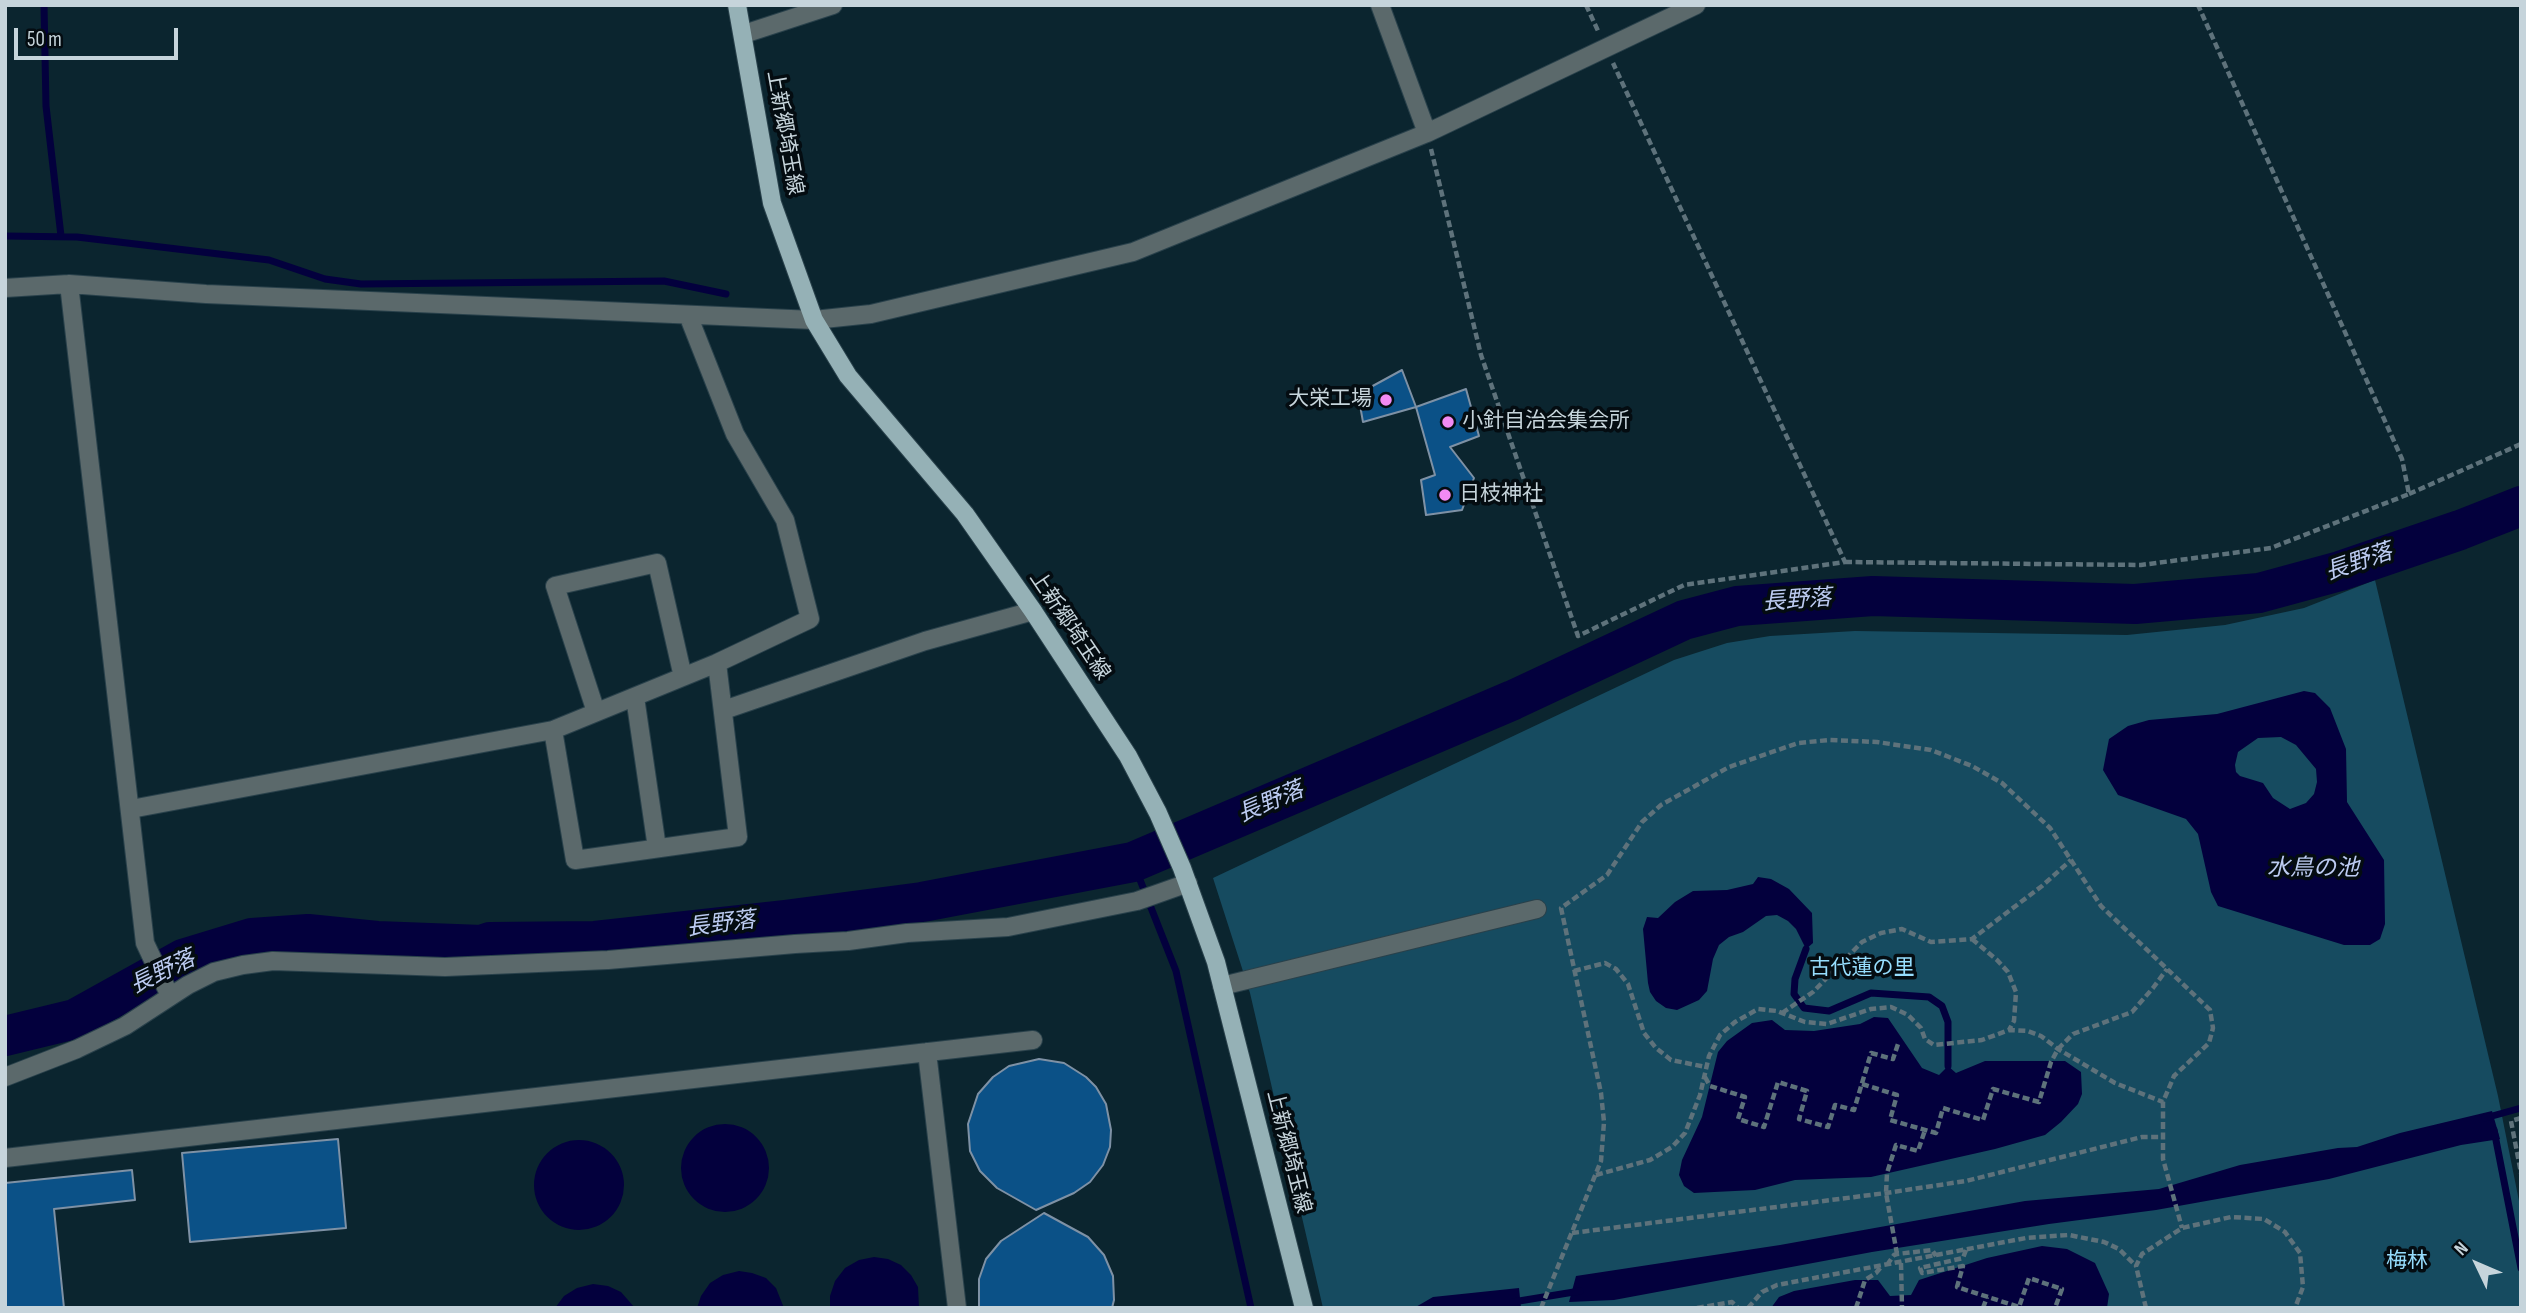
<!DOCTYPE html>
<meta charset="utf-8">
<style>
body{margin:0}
#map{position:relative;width:2526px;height:1313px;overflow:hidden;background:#0b252f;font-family:"Sofia Sans Condensed",sans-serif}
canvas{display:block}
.frame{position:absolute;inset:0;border:7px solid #c6d4db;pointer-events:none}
.north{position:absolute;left:2442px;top:1229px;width:70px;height:70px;-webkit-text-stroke:5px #040c11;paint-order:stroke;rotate:314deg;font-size:19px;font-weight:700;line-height:28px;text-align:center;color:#c6d4db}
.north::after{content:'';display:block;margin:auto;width:24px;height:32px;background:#c6d4db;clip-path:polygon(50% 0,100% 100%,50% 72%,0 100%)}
.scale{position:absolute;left:14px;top:28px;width:164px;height:32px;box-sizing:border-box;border:4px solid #c6d4db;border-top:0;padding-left:9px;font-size:21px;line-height:24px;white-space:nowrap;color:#c6d4db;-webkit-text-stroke:5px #040c11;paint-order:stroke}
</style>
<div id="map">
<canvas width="2526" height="1313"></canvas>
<div class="frame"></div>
<div class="north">N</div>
<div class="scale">50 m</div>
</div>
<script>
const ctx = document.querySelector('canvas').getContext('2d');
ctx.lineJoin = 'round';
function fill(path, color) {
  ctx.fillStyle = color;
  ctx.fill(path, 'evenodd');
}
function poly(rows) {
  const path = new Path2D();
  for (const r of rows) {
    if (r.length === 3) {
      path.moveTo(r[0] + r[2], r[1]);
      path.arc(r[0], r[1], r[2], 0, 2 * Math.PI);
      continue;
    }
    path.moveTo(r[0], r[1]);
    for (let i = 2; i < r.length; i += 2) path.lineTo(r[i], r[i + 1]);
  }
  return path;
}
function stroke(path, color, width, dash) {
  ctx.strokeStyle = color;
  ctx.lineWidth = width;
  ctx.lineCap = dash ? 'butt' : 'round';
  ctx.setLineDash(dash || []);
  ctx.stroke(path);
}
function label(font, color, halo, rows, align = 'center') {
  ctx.font = font + ' "Sofia Sans Condensed","Noto Sans JP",sans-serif';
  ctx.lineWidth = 7;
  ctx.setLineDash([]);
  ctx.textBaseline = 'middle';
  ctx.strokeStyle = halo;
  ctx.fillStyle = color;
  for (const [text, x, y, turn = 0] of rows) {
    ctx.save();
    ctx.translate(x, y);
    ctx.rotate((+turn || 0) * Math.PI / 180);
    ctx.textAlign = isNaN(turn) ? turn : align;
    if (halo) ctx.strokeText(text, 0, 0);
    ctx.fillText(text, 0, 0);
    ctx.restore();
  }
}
const green = poly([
 [2375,580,2498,1096,2521,1211,2521,1308,1323,1308,1250,993,1213,878,1674,660,1727,643,1770,636,1855,631,2127,635,2225,625,2304,608]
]);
const water = poly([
 [2304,691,2315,693,2330,708,2346,749,2347,802,2384,860,2385,924,2380,939,2370,945,2344,945,2218,906,2211,892,2198,834,2186,819,2118,795,2103,770,2109,739,2128,726,2149,720,2217,714],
 [2281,737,2296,745,2316,769,2317,782,2314,794,2306,803,2290,809,2273,798,2263,783,2240,776,2236,772,2235,765,2238,752,2258,738],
 [1758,877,1771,879,1789,889,1812,913,1813,943,1806,949,1796,929,1788,921,1777,915,1766,916,1743,932,1729,937,1719,945,1713,959,1707,991,1699,1000,1677,1010,1666,1008,1656,1001,1650,992,1648,983,1643,929,1647,917,1658,918,1675,902,1693,891,1727,890,1753,884],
 [1874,1017,1888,1018,1922,1068,1939,1075,1948,1066,1956,1073,1985,1061,2065,1061,2081,1072,2082,1094,2078,1104,2061,1122,2045,1135,1995,1149,1871,1177,1795,1180,1755,1190,1694,1193,1684,1186,1679,1175,1682,1160,1702,1117,1718,1052,1727,1041,1752,1023,1772,1020,1785,1030,1814,1031,1860,1024],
 [2492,1111,2500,1139,2461,1145,2329,1179,2156,1210,2049,1224,1872,1252,1614,1300,1569,1302,1576,1276,1780,1245,2025,1201,2159,1189,2240,1165,2338,1148,2357,1147,2400,1133],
 [725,1168,44],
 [579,1185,45],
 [2042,1246,2067,1249,2095,1263,2109,1294,2107,1308,1771,1308,1779,1297,1794,1291,1855,1280,1878,1280,1890,1296,1911,1295,1919,1280,1987,1258],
 [874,1257,888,1259,901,1265,911,1275,918,1287,919,1308,830,1308,830,1296,835,1281,845,1268,859,1260],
 [739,1271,752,1273,766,1278,776,1288,784,1308,697,1308,701,1296,710,1283,723,1275],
 [593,1284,608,1286,621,1292,635,1308,555,1308,564,1296,577,1288],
 [1519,1288,1521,1308,1414,1308,1433,1297]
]);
const stream = poly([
 [44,5,46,106,61,236],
 [5,236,77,237,269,260,325,279,361,284,664,281,726,294],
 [1133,862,1176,971,1251,1308],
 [1806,949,1795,979,1794,994,1804,1008,1829,1011,1871,993,1929,997,1942,1006,1948,1022,1948,1066],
 [2485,1118,2521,1108],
 [2494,1130,2521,1268],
 [1513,1302,1580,1291]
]);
const river = poly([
 [5,1036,75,1019,183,959,252,938,308,934,377,941,482,945,490,942,595,941,786,920,922,902,1133,862,1513,700,1684,620,1737,606,1873,596,2135,604,2259,593,2340,571,2460,530,2521,506]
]);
const building = poly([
 [1402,370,1416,407,1363,422,1358,394,1402,370],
 [1466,389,1479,436,1450,447,1474,478,1462,510,1426,515,1421,480,1435,475,1416,407,1466,389],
 [1039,1059,1064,1063,1086,1077,1096,1087,1106,1104,1111,1130,1110,1147,1103,1165,1090,1182,1074,1193,1036,1210,997,1188,980,1171,970,1151,968,1124,978,1094,993,1077,1009,1066,1039,1059],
 [338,1139,346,1228,190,1242,182,1153,338,1139],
 [132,1170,135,1200,54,1209,64,1308,5,1308,5,1183,132,1170],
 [1044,1213,1088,1237,1104,1255,1113,1276,1114,1300,1112,1308,979,1308,979,1279,986,1259,1001,1241,1044,1213]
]);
const path = poly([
 [1586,5,1599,33],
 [1431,149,1481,355,1578,636,1684,585,1845,562,1613,63],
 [2409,494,2521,444],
 [1845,562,2141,565,2271,548,2409,494,2402,459,2198,5],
 [1972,939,1997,960,2008,972,2016,992,2014,1021,2009,1030],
 [1574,971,1605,963,1616,969,1628,984,1644,1033,1656,1048,1671,1060,1706,1067],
 [1782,1013,1813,992,1862,942,1881,933,1902,929,1931,942,1972,939,2042,886,2071,860],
 [1705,1077,1710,1086,1745,1097,1738,1119,1764,1127,1778,1082,1807,1091,1799,1119,1828,1127,1835,1105,1854,1110,1871,1053,1893,1059,1899,1041],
 [1862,1084,1897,1095,1890,1120,1936,1133,1943,1108,1983,1120,1993,1089,2039,1102,2051,1062,2058,1049,2073,1034,2132,1012,2153,988,2167,969],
 [2521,1118,2511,1121,2521,1173],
 [1596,1175,1650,1160,1672,1147,1685,1133,1700,1095,1709,1056,1720,1035,1735,1022,1758,1009,1777,1011,1805,1022,1827,1024,1871,1009,1891,1007,1908,1015,1921,1028,1925,1039,1934,1045,1982,1040,2009,1030,2028,1031,2041,1036,2058,1049,2115,1083,2163,1102],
 [1572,1233,1886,1193,1966,1181,2142,1137,2163,1137],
 [1966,1250,1963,1258,1920,1268,1922,1273,1963,1266,1957,1287,2019,1307,2029,1278,2062,1289,2055,1308],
 [1897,1254,1886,1193,1887,1173,1896,1145,1918,1151,1925,1130],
 [1901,1263,1902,1308],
 [1887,1265,1894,1255,1897,1254,1932,1250,1936,1256],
 [1541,1308,1601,1161,1604,1122,1601,1093,1561,908,1607,875,1642,822,1661,805,1729,767,1798,743,1829,740,1877,742,1931,750,1972,766,2002,783,2050,828,2101,906,2210,1010,2213,1028,2209,1043,2174,1076,2163,1102,2163,1159,2182,1228],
 [1697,1308,1732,1302,1738,1308],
 [1748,1308,1762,1292,1777,1285,2026,1238,2069,1235,2104,1242,2119,1249,2136,1266],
 [1856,1308,1865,1280,1876,1273,1881,1267],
 [1983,1308,1987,1297],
 [2146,1308,2136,1266,2142,1254,2182,1228,2231,1217,2264,1219,2285,1232,2300,1253,2303,1287,2295,1308]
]);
const minor = poly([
 [1380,5,1427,133],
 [744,34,833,5],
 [69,284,145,943,170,996],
 [5,288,69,284,206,294,814,320,871,314,1133,252,1427,133,1696,5],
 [635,697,657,848],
 [724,710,925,641,1033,611],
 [596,712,555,586,657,563,683,677],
 [553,730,575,860,738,837,717,663,810,619,785,520,735,434,688,315],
 [131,809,553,730,717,663],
 [1222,986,1537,909],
 [927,1052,957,1308],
 [5,1077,77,1049,125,1026,188,985,214,972,243,965,273,961,445,967,608,960,795,944,848,941,907,933,1008,927,1137,901,1188,883],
 [5,1158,1033,1040]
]);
const major = poly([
 [737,5,772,203,814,320,848,376,965,514,1033,611,1128,756,1158,813,1182,868,1216,962,1304,1308]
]);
const markers = [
 [1386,400,7,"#f28af3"],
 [1448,422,7,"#f28af3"],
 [1445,495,7,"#f28af3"]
];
const streetNames = [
 ["上新郷埼玉線",784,133,80],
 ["上新郷埼玉線",1069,626,56],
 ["上新郷埼玉線",1288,1152,76]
];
const poiNames = [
 ["大栄工場",1372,400,"right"],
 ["小針自治会集会所",1462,422],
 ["日枝神社",1459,495]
];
const parkNames = [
 ["古代蓮の里",1862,969],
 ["梅林",2407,1262]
];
const waterNames = [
 ["長野落",2359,563,-19],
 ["長野落",1797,601,-4],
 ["長野落",1271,803,-23],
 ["水鳥の池",2313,869],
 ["長野落",721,925,-7],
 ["長野落",163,973,-26]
];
fill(green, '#164b60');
fill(water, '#03003d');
stroke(stream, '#03003d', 7);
stroke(river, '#03003d', 40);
fill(building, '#0b5187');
stroke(building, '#7e91a5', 2);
stroke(minor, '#29414b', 20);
stroke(major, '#29414b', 20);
stroke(path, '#5e727b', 4.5, [7, 3.5]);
stroke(minor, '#5b696b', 18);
stroke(major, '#95b1b6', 18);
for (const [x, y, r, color] of markers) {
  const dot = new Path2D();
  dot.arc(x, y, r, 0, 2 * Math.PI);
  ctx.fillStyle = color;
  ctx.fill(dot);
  stroke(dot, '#040c11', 2.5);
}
label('21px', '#c6d4db', '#040c11', streetNames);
label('21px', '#c6d4db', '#040c11', poiNames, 'left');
label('21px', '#96ddfd', '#040c11', parkNames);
label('italic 23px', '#bccbf1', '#040c11', waterNames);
</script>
